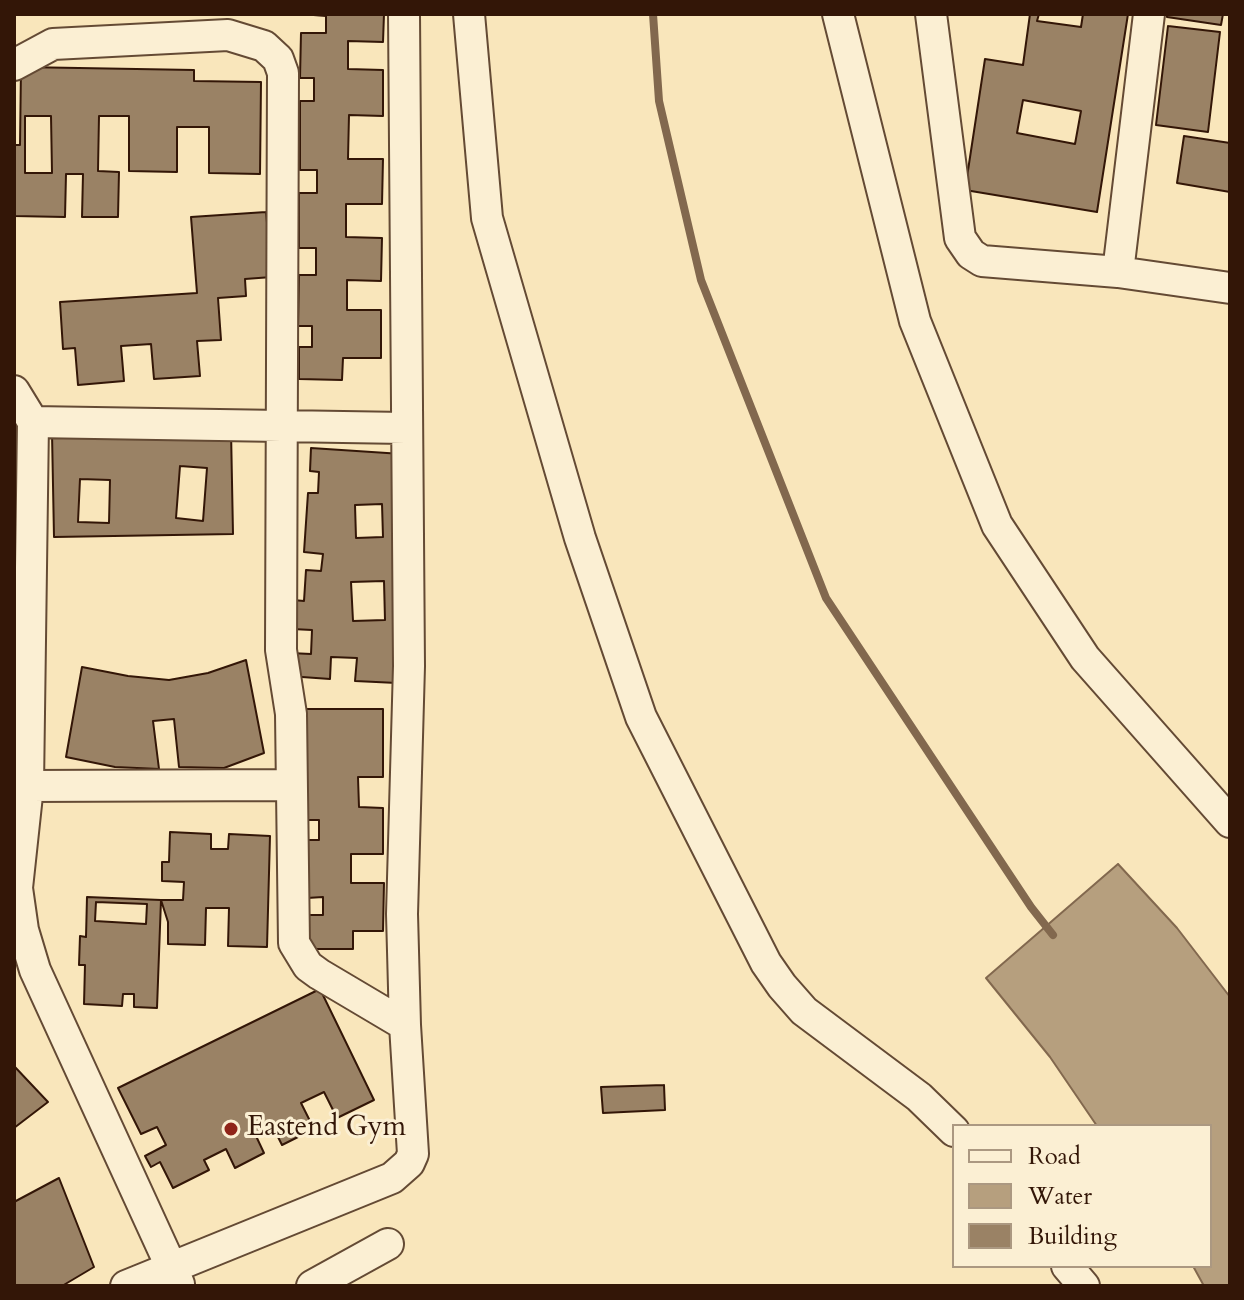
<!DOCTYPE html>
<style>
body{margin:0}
#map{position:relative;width:1244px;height:1300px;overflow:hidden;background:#f9e6bb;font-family:Cardo,serif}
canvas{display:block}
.frame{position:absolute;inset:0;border:16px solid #331607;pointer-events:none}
.legend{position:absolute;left:952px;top:1124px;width:260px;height:144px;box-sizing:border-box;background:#fbefd3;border:2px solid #ab9881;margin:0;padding:10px 14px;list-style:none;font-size:24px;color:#331607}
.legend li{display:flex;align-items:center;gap:16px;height:40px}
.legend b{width:40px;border:2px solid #ab9881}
</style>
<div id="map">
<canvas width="1244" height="1300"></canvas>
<div class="frame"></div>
<ul class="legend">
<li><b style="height:10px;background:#fbefd3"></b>Road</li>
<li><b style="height:22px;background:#b69f7e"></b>Water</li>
<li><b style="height:22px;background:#9a8265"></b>Building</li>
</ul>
</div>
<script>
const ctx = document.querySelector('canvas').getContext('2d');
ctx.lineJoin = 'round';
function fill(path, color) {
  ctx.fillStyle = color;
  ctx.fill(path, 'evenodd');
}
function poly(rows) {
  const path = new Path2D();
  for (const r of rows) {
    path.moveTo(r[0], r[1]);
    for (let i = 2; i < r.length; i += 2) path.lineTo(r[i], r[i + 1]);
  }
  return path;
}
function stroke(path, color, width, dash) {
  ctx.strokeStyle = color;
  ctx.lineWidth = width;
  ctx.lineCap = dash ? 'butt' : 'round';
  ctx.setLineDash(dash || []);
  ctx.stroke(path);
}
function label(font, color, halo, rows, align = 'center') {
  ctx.font = font + ' Cardo,serif';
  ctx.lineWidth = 6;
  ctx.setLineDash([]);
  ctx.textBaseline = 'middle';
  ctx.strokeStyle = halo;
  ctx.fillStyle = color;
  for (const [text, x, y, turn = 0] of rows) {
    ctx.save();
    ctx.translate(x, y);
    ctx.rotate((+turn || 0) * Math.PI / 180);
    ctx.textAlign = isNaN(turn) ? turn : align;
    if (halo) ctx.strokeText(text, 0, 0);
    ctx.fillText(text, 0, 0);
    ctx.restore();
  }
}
const water = poly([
 [1118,864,1177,928,1230,997,1230,1286,1204,1286,1193,1266,1210,1266,1210,1126,1097,1126,1050,1057,986,978,1118,864]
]);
const stream = poly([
 [653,14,659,101,701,280,826,598,1031,907,1053,935]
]);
const building = poly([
 [301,14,384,14,383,42,348,41,348,69,383,70,383,116,349,115,348,159,383,159,382,204,346,204,346,237,382,238,381,281,347,280,347,310,381,310,381,358,343,358,342,380,299,379,299,347,312,347,312,326,298,326,299,275,316,275,316,248,299,248,299,193,317,193,317,170,300,170,300,101,314,101,314,78,300,78,301,33,326,33,326,16,301,14],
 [1030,14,1039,14,1037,21,1081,27,1083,14,1128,14,1097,212,965,190,985,59,1023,65,1030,14],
 [1023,100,1081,111,1075,144,1017,133,1023,100],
 [1167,14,1223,14,1221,25,1167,17,1167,14],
 [1168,26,1220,32,1208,132,1156,125,1168,26],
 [21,67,194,70,194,81,261,82,260,174,209,173,209,127,177,127,177,172,129,171,129,116,99,116,98,171,119,172,118,217,82,217,83,174,66,174,65,217,14,216,14,145,20,145,21,67],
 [25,116,51,116,52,173,25,173,25,116],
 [1184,136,1230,143,1230,192,1177,183,1184,136],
 [266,212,272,277,245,279,246,296,218,298,221,340,197,341,200,376,154,379,151,344,121,346,124,381,78,385,75,348,63,349,60,302,197,293,191,217,266,212],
 [231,430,233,534,54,537,52,433,231,430],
 [180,466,207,468,203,521,176,518,180,466],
 [80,479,110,480,109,523,78,522,80,479],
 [311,448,402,454,397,683,355,681,357,658,331,657,330,679,288,676,290,653,311,654,312,630,292,629,293,600,304,601,306,570,321,571,323,554,304,552,308,493,318,493,319,472,310,471,311,448],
 [382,504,383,537,356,538,355,505,382,504],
 [384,581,385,620,353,621,351,582,384,581],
 [246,660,264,753,224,768,179,767,174,719,153,721,159,769,115,767,66,757,82,667,128,676,169,680,208,673,246,660],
 [306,709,383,709,383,777,358,777,359,807,383,808,383,854,351,854,351,883,384,883,383,931,353,931,353,949,307,949,307,915,323,915,323,897,307,898,307,840,319,840,319,820,307,820,306,709],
 [170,832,211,834,211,849,228,849,229,834,270,836,267,947,228,946,229,908,206,908,205,945,168,944,168,922,161,900,183,900,184,882,162,881,162,862,169,862,170,832],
 [87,897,161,900,157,1008,134,1007,134,994,123,994,122,1006,84,1004,85,965,79,965,80,936,86,937,87,897],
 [96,902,147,904,146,924,95,921,96,902],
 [320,989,374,1100,337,1118,324,1092,301,1103,314,1129,282,1145,273,1127,256,1136,264,1153,235,1168,226,1149,204,1160,209,1170,173,1188,160,1162,151,1167,145,1156,166,1145,157,1127,141,1134,118,1088,320,989],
 [14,1066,48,1102,14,1128,14,1066],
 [664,1085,665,1110,603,1113,601,1087,664,1085],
 [59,1178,94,1267,62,1286,14,1286,14,1202,59,1178]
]);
const minor = poly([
 [469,14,487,218,580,538,641,717,766,963,782,986,804,1011,919,1097,954,1131],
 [838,14,915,321,997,525,1085,658,1230,822],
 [931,14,960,238,971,254,982,261,1118,272,1230,288],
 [14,65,53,44,228,35,264,46,278,59,283,73,281,650,291,714,294,943,308,966,319,974,405,1025],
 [1118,272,1149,14],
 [14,391,33,422,28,786,17,888,23,930,35,970,179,1284],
 [33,422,405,428],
 [28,786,291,785],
 [1067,1266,1084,1286],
 [126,1286,392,1178,409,1163,413,1154,405,1025,402,914,409,666,404,14],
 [312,1286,388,1244]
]);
const markers = [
 [231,1129,8,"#8f2418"]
];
const poiNames = [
 ["Eastend Gym",247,1129]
];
fill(water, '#b69f7e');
stroke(water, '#82684e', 2);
stroke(stream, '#82684e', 8);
fill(building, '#9a8265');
stroke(building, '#331607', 2);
stroke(minor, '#644a34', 34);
stroke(minor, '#fbefd3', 30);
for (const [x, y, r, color] of markers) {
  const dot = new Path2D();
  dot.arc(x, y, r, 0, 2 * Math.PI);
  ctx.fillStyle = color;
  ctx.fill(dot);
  stroke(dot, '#fbefd3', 3);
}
label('28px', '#331607', '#fbefd3', poiNames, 'left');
</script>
